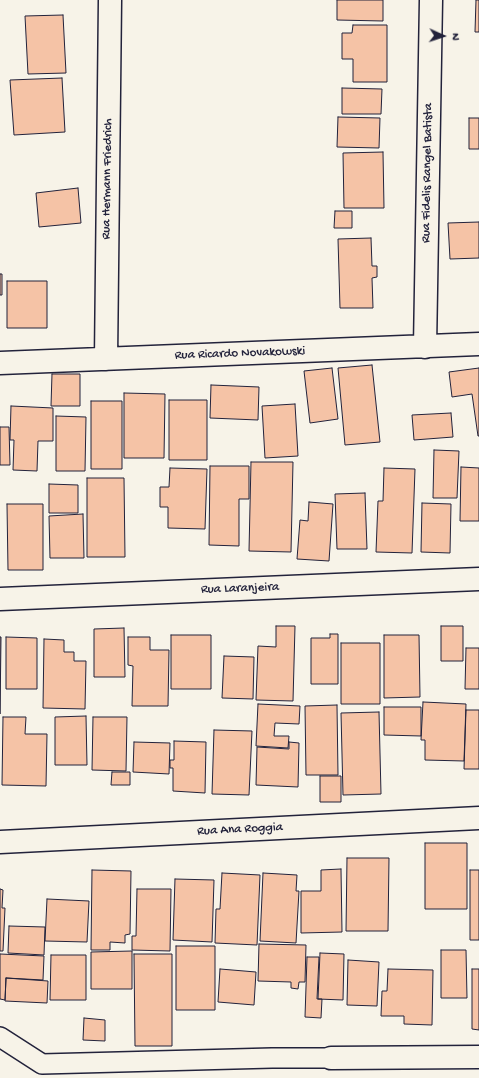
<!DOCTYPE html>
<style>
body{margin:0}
#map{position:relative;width:479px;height:1078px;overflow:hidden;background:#f7f3e8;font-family:"Gochi Hand",sans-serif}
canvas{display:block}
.north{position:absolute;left:423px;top:16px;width:40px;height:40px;-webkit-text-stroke:3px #f7f3e8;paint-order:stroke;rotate:93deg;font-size:11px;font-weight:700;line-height:16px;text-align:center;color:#22223b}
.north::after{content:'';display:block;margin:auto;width:14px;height:18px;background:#22223b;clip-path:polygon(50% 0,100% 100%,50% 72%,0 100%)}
</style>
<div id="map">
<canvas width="479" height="1078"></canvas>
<div class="north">N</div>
</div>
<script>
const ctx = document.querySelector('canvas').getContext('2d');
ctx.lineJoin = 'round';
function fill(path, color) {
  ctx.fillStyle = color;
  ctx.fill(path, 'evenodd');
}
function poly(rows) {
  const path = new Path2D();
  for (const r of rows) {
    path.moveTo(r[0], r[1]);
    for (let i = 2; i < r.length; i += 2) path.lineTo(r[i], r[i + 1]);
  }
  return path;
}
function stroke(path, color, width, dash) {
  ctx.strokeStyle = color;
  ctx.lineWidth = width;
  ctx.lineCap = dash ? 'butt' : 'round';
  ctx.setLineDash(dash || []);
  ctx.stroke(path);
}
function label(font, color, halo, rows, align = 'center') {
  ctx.font = font + ' "Gochi Hand",sans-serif';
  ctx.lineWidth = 3;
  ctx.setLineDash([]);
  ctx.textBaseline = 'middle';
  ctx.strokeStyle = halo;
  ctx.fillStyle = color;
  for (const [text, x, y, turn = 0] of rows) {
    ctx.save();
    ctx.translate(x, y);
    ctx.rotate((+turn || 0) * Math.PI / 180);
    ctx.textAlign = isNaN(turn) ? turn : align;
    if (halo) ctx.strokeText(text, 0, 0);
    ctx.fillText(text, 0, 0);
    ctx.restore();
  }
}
const building = poly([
 [337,0,383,0,383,21,337,20,337,0],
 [476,0,479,0,479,32,475,32,476,0],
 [63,15,66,73,28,74,25,16,63,15],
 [353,25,387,25,387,82,353,82,353,59,342,59,342,33,352,33,353,25],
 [62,78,65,132,14,135,10,80,62,78],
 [342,88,382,89,381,114,342,114,342,88],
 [338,117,380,118,379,148,337,147,338,117],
 [469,118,479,118,479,149,469,149,469,118],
 [383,152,384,208,344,208,343,153,383,152],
 [78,188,81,223,39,227,36,193,78,188],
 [335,211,352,211,352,228,334,228,335,211],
 [479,222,479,258,450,259,448,223,479,222],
 [371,238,372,266,377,266,377,277,372,278,373,308,340,308,338,239,371,238],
 [0,274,2,274,2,295,0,295,0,274],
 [7,281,47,281,47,328,7,328,7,281],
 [372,365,380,442,345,445,338,368,372,365],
 [332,368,338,419,310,423,304,371,332,368],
 [479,368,479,436,478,436,472,394,452,397,449,372,479,368],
 [52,374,80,374,80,406,51,406,52,374],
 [211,385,259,387,258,420,210,418,211,385],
 [124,393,165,394,164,458,124,458,124,393],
 [169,400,207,400,207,460,169,460,169,400],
 [91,401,122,401,122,469,91,469,91,401],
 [295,404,298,456,265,458,262,406,295,404],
 [11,406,53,408,53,441,38,441,37,471,13,470,14,440,10,440,11,406],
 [451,413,453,437,414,440,412,415,451,413],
 [56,416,86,417,85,471,56,471,56,416],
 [0,427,9,427,10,465,0,465,0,427],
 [434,450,459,451,457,498,433,498,434,450],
 [251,462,293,462,291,552,249,551,251,462],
 [210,466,249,466,249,499,239,499,239,546,209,545,210,466],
 [461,467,479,468,479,521,460,521,461,467],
 [170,468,207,469,205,529,168,528,168,507,160,507,160,487,169,487,170,468],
 [384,468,415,469,412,553,376,552,378,501,383,501,384,468],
 [87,478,124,478,125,557,87,557,87,478],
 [49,484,78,485,78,513,49,513,49,484],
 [365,493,367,549,337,549,335,494,365,493],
 [309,502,333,504,329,561,297,559,300,520,308,521,309,502],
 [422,503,451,504,450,553,421,552,422,503],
 [7,504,43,504,43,570,8,570,7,504],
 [83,514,84,558,50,558,49,516,83,514],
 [276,626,295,626,293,701,256,700,258,646,276,647,276,626],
 [441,626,463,626,463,661,441,661,441,626],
 [124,628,125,677,94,677,94,629,124,628],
 [330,634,338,634,338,684,311,684,311,638,330,638,330,634],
 [171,635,211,635,211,689,171,689,171,635],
 [384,635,419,635,420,697,384,698,384,635],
 [0,637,1,637,0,714,0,637],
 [6,637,37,638,37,689,6,689,6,637],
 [128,637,150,637,150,650,169,650,168,706,132,706,133,666,128,665,128,637],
 [44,639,64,640,64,652,74,652,74,661,86,661,85,709,43,708,44,639],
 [341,643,380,643,380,704,341,704,341,643],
 [466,648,479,648,479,689,465,689,466,648],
 [224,656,254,657,253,699,222,698,224,656],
 [423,702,466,704,464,761,425,760,425,740,421,740,423,702],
 [258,704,300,706,299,724,275,723,274,736,289,736,288,748,256,746,258,704],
 [337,705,338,775,306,775,305,706,337,705],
 [384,707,421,707,421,736,384,735,384,707],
 [466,710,479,710,479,769,464,769,466,710],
 [379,712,381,794,343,795,341,713,379,712],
 [86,716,87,765,55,765,55,717,86,716],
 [3,717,26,717,25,734,47,734,46,786,2,785,3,717],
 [93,717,127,717,126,771,92,770,93,717],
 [214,730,252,731,249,795,212,794,214,730],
 [174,741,206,742,205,793,173,791,173,768,170,768,170,760,174,760,174,741],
 [134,742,170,743,169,774,133,772,134,742],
 [289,742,299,743,298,787,256,785,257,747,289,749,289,742],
 [112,772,130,772,130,785,111,785,112,772],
 [320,776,341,776,341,802,320,802,320,776],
 [425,843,467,843,467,909,425,909,425,843],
 [347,858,389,858,388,931,346,931,347,858],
 [341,869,342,932,301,933,301,891,321,891,321,870,341,869],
 [92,870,131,871,130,934,125,935,125,943,110,942,110,950,91,950,92,870],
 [470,870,479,870,479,940,470,940,470,870],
 [222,873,260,875,257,945,215,943,216,909,220,909,222,873],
 [263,873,297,875,296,891,299,891,296,943,260,941,263,873],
 [175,879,214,880,212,942,173,940,175,879],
 [0,889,3,890,2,908,5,908,3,951,0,951,0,889],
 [137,889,171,889,170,951,132,950,132,936,136,936,137,889],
 [47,899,89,901,87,942,45,941,47,899],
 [9,926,45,927,44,955,8,953,9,926],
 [259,944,306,945,305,982,299,982,298,989,291,988,291,982,258,981,259,944],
 [176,946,215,946,215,1010,176,1010,176,946],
 [441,950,466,950,467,998,441,998,441,950],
 [132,951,132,989,91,989,91,952,132,951],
 [320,953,344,954,343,1000,318,999,320,953],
 [0,954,44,956,43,980,6,978,5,1000,0,999,0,954],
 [134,954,172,954,172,1046,135,1046,134,954],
 [51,955,86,955,86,1000,50,1000,51,955],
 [307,957,319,957,317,999,322,999,321,1018,305,1017,307,957],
 [348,960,379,962,377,1006,347,1005,348,960],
 [220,969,256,972,254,1005,218,1002,220,969],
 [388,969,433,970,432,1025,404,1024,404,1016,381,1016,382,991,387,991,388,969],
 [472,969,479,969,479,1030,472,1029,472,969],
 [6,978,48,981,47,1003,5,1001,6,978],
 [84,1018,105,1020,105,1041,83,1040,84,1018]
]);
const service = poly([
 [0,1037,42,1064,272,1058,331,1058]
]);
const minor = poly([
 [425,347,431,0],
 [106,359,110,0],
 [0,363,479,344],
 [0,599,479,579],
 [0,842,479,818],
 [331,1058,479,1057]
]);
const streetNames = [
 ["Rua Fidelis Rangel Batista",428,173,-89],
 ["Rua Hermann Friedrich",108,179,-89],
 ["Rua Ricardo Novakowski",240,354,-2],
 ["Rua Laranjeira",240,589,-2],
 ["Rua Ana Roggia",240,830,-3]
];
fill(building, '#f5c3a6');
stroke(building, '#22223b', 1);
stroke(service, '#22223b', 22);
stroke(minor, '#22223b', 25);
stroke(service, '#f7f3e8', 19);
stroke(minor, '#f7f3e8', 22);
label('13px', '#22223b', '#f7f3e8', streetNames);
</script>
